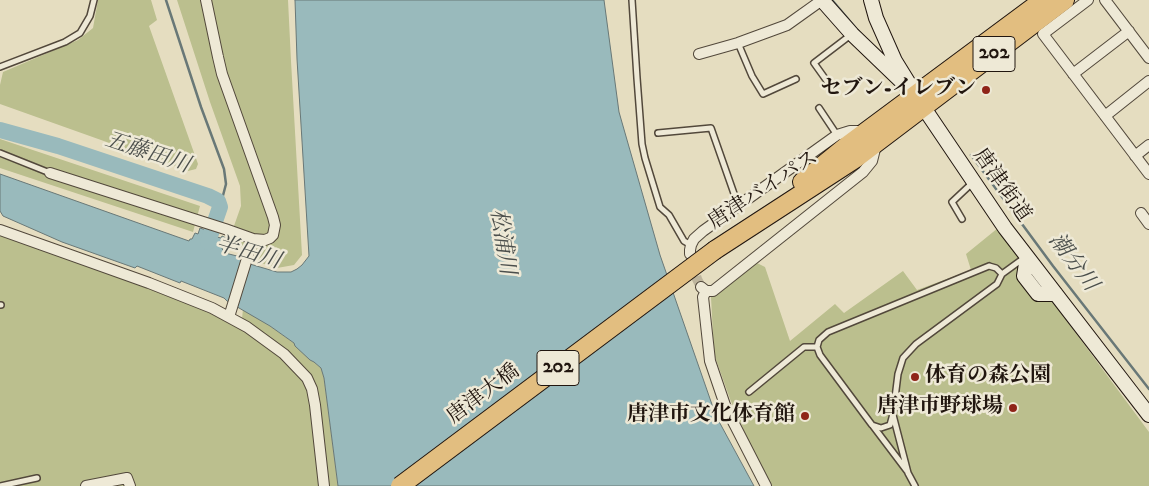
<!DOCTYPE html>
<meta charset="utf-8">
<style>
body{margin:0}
canvas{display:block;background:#e5ddc0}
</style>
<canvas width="1149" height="486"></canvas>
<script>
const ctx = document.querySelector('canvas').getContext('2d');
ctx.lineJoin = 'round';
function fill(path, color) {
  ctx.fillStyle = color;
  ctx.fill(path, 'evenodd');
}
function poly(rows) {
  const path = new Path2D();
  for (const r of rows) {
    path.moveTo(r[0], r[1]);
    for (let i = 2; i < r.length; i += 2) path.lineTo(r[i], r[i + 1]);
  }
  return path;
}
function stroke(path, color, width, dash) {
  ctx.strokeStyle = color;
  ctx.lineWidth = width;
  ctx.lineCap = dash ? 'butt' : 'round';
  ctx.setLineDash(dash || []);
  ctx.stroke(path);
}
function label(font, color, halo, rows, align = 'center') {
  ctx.font = font + ' "IM FELL DW Pica","Noto Serif JP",serif';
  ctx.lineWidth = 5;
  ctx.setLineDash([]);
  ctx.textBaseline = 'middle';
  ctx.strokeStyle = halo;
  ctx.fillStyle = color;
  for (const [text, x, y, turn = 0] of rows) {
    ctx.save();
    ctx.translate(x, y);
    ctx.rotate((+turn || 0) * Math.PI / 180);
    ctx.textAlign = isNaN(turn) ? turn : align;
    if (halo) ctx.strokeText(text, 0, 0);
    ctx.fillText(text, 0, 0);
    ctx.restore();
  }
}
const green = poly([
 [98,0,151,0,157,20,149,26,198,164,196,169,188,171,0,104,0,85,3,72,78,40,93,28],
 [177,0,288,0,291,61,302,255,294,265,277,268,252,260,254,250,228,243,241,206,240,186,210,102],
 [0,139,200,206,193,232,0,168],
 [998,228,1149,432,1149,486,772,486,751,446,730,399,714,354,711,297,755,262,765,267,790,341,835,304,844,313,903,271,917,290,971,270,966,254],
 [0,235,211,311,248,331,283,356,310,390,322,486,0,486],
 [243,309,270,326,294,343,310,360,314,362,321,368,324,378,338,486,328,486,315,388,242,319]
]);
const water = poly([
 [295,0,604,0,619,112,660,255,716,416,754,486,338,486,324,378,321,368,314,362,310,360,295,346,294,343,270,326,227,301,224,298,181,281,180,283,137,266,135,268,62,242,3,216,0,211,0,174,189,241,190,239,192,239,195,233,198,234,200,228,217,234,217,237,221,238,222,236,226,238,222,249,224,251,225,253,241,257,243,262,277,272,291,272,297,269,302,265,309,256,297,59,295,0]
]);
const stream = poly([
 [166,0,201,107,224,169,226,184,220,207],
 [832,0,860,33],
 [971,155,1053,266,1149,389]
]);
const river = poly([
 [0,130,58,146,208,196,218,201,220,207,208,242]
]);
const streetTunnel = poly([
 [692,262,697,279,701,287]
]);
const lane = poly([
 [632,0,637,78,642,144,645,158,660,207,669,215,684,241,691,245],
 [738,43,752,76,763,94,796,79],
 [0,67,65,42,80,33,90,16,94,0],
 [829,84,814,63,852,34],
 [819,108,837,135],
 [658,133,711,128,738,205],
 [0,153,50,173],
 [962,219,952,202,968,187,973,181],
 [989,266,996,268,1002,274,997,284,916,344,903,358,898,374,893,414,890,425,881,428,872,425,820,355,817,347,819,340,828,332,989,266],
 [1002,274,1024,258],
 [0,305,1,305],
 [749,392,804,347,817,347],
 [893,415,908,473,915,486],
 [873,426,907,471],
 [0,486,37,478]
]);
const street = poly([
 [1088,0,1043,34,1149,174],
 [1105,0,1149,58],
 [699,54,738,43,787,25,822,0],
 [1073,74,1129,31],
 [1105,116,1149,81],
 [1135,156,1149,145],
 [50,173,225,229,253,239,265,240,270,238,273,235,275,225,273,217,222,74,218,57,206,0],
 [1141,213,1149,224],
 [0,230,149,283,212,308,247,327,284,354,307,378,312,389,315,405,324,486],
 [690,254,690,250,691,245,694,239,703,231,837,135,850,131,865,131],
 [701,287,706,291,713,291,863,172,872,161,876,145],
 [706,291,703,297,710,361,726,408,766,486],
 [229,317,253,239],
 [86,486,127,478,130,486]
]);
const secondary = poly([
 [822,0,852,34,903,83],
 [871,0,876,18,895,61,924,108,1005,228,1149,415],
 [1027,257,1024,276,1038,294,1056,294]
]);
const highway = poly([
 [802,182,845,147,1043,0],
 [715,250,855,159,1065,0]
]);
const highwayBridge = poly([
 [400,486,715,250]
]);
const markers = [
 [986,90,5,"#8f2418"],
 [915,377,5,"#8f2418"],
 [1013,408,5,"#8f2418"],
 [805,416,5,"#8f2418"]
];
const shields = [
 [994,54,42],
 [558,368,42]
];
const shieldNames = [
 ["202",994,54],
 ["202",558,368]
];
const poiNames = [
 ["セブン-イレブン",976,90],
 ["体育の森公園",925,377,"left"],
 ["唐津市野球場",1003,408],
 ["唐津市文化体育館",795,416]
];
const streetNames = [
 ["唐津街道",1001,186,55],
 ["唐津バイパス",764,191,-33],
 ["唐津大橋",484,395,-37]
];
const waterNames = [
 ["五藤田川",147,154,18],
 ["松浦川",501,242,81],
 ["半田川",248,254,17],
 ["潮分川",1072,263,53]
];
fill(green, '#bbbf8e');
fill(water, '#99babc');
stroke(water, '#697877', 1);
stroke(stream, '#697877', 2.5);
stroke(river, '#99babc', 16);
stroke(streetTunnel, '#beb59d', 10, [10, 5]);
stroke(lane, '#52483b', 8);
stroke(street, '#52483b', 12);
stroke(secondary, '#21160f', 16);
stroke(highway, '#21160f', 20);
stroke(lane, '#eee9d6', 5);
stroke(street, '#eee9d6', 10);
stroke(secondary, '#eee9d6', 14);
stroke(highway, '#e2be80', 18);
stroke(highwayBridge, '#21160f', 20, []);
stroke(highwayBridge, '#e2be80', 18);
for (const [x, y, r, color] of markers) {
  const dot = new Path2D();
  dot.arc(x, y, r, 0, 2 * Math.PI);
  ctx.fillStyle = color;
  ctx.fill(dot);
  stroke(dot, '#eee9d6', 2);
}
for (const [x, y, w] of shields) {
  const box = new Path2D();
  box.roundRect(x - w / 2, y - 17.5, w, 35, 4);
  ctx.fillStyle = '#eee9d6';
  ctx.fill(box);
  stroke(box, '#21160f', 1);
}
label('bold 20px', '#21160f', null, shieldNames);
label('bold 21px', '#21160f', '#eee9d6', poiNames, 'right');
label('21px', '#21160f', '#eee9d6', streetNames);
label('italic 22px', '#4b4f4c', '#eee9d6', waterNames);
</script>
